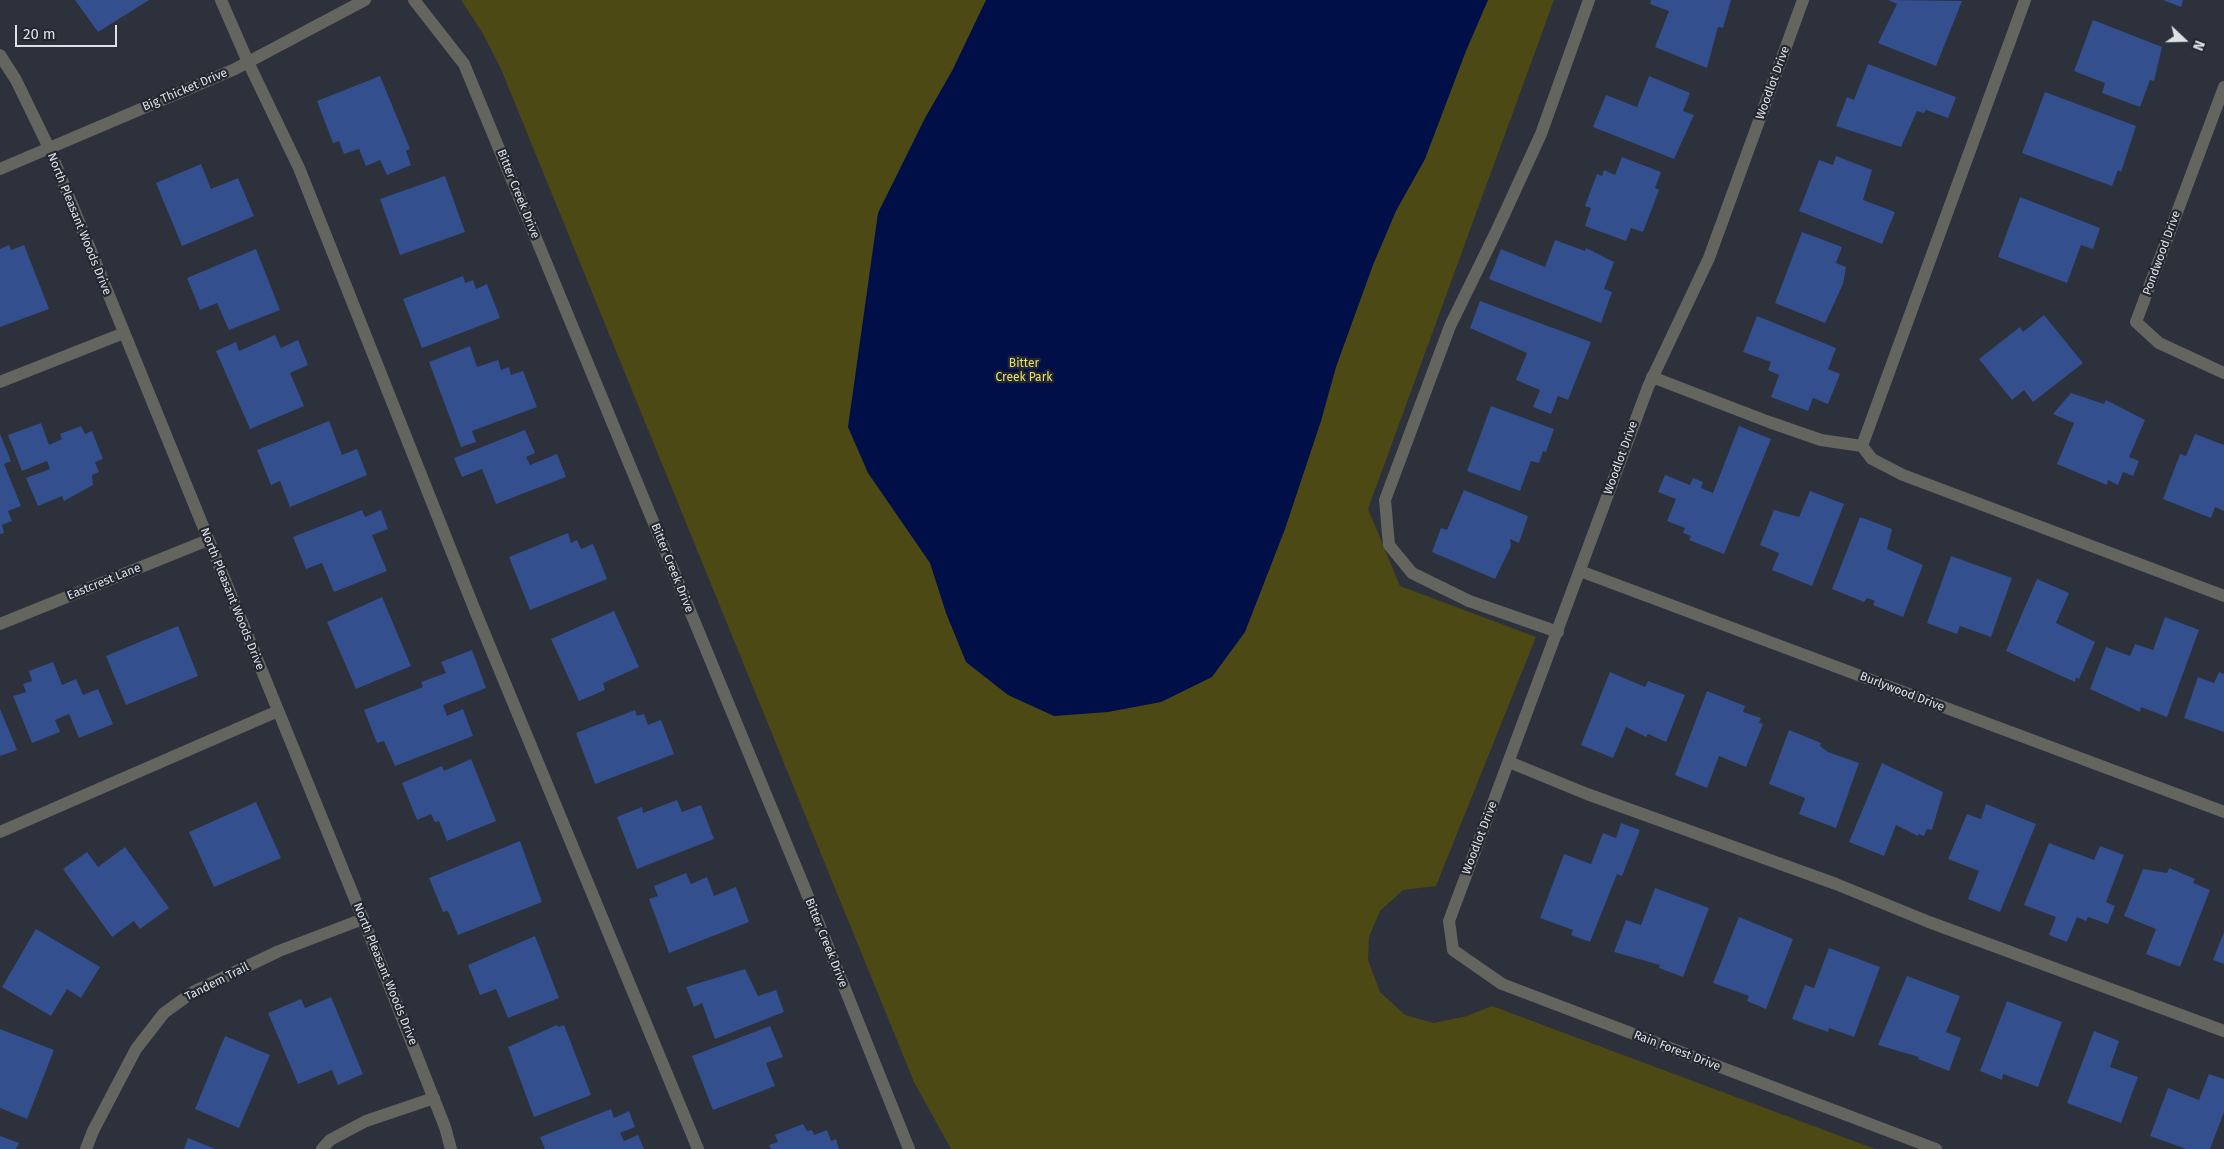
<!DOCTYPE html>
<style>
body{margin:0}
#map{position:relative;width:2224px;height:1149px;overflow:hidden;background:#2c313b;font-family:"Fira Sans",sans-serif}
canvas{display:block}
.north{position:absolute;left:2159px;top:15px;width:50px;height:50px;-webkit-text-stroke:4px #222730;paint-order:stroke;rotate:111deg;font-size:14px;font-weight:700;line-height:20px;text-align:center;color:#dde0e6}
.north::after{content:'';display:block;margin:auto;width:18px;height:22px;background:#dde0e6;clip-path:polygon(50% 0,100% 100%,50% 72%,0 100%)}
.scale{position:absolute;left:15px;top:25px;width:102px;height:22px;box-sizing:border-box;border:2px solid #dde0e6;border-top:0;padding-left:6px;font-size:15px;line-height:18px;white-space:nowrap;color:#dde0e6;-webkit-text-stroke:4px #222730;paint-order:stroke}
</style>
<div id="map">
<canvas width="2224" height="1149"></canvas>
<div class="north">N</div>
<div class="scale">20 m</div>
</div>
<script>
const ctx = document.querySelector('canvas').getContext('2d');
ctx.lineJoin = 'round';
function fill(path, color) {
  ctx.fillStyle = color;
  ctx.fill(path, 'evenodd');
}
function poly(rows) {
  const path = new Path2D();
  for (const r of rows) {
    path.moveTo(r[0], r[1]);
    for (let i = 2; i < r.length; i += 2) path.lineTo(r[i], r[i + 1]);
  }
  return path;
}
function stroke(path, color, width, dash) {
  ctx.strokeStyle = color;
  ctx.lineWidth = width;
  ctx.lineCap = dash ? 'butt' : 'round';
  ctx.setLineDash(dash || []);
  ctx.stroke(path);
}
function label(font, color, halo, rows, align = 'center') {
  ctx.font = font + ' "Fira Sans",sans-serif';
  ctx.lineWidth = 4.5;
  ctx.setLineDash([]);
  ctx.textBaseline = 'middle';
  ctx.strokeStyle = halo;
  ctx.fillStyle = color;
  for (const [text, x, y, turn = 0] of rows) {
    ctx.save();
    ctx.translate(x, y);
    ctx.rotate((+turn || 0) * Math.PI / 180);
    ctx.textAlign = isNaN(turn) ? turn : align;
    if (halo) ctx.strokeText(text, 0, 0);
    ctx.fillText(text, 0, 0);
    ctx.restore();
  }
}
const green = poly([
 [461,0,1554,0,1368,509,1400,586,1536,637,1436,886,1403,890,1380,911,1369,937,1368,960,1380,992,1405,1015,1434,1023,1467,1016,1492,1006,1875,1149,951,1149,914,1082,501,69,482,32]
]);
const water = poly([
 [986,0,1488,0,1466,51,1425,159,1396,211,1373,265,1336,367,1321,421,1285,529,1245,632,1212,677,1161,702,1108,712,1054,716,1008,695,966,662,946,613,930,563,868,473,848,427,878,213,925,118,952,71]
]);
const building = poly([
 [75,0,149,0,98,32],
 [1651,0,1731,0,1723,28,1718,27,1707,68,1655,47,1669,11,1650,4],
 [1888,0,1962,1,1936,66,1878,43,1897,4],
 [2163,0,2183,0,2181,7],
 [2093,20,2162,47,2154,81,2150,80,2140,107,2102,93,2105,83,2074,71],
 [1868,64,1956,97,1948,118,1926,110,1924,113,1917,111,1901,147,1836,126,1847,97,1854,100],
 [380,76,410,149,406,151,411,165,387,175,380,160,366,166,359,149,344,154,339,141,333,143,317,101],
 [1649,76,1690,93,1683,111,1694,115,1674,159,1593,127,1606,95,1637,107],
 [2045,92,2136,126,2121,172,2118,170,2112,186,2022,153],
 [1836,156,1872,170,1863,200,1895,212,1882,244,1799,211,1819,160,1833,165],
 [1622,157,1661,172,1655,188,1659,190,1643,232,1631,228,1626,241,1585,226,1591,208,1585,206,1597,174,1602,176,1604,170,1615,175],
 [201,164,211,189,238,178,254,216,182,246,156,183],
 [445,176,465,232,400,255,380,199],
 [2020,197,2100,228,2093,249,2081,245,2067,283,1998,257],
 [1802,232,1842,247,1836,263,1846,267,1843,284,1825,323,1775,303],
 [1555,240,1585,251,1586,248,1614,262,1604,289,1612,292,1601,323,1489,279,1501,249,1545,267],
 [9,245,11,250,24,245,49,309,0,327,0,249],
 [256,249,280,310,229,330,217,303,200,310,187,278],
 [463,276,465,283,473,280,476,289,487,284,500,318,422,348,403,299],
 [1480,301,1591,342,1568,400,1558,396,1551,414,1533,407,1540,390,1516,380,1527,353,1470,328],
 [2044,315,2083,363,2033,402,2024,390,2012,400,1979,359,2020,327,2023,332],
 [1757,316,1836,348,1828,369,1840,374,1828,404,1813,398,1808,411,1771,397,1779,375,1768,370,1771,362,1743,352],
 [275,335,281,348,298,340,308,365,290,373,304,406,250,429,216,351,236,342,239,351],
 [470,346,477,367,498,360,501,370,509,367,511,375,523,371,537,407,472,431,476,442,461,447,429,362],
 [2071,393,2104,404,2106,400,2145,420,2129,457,2139,461,2133,476,2123,472,2118,485,2108,480,2107,485,2057,464,2074,423,2053,414],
 [1491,406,1554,429,1546,452,1543,451,1539,463,1531,461,1520,491,1467,471],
 [329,421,342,455,357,449,367,475,290,507,280,481,271,485,257,450],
 [41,423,49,445,62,439,60,434,81,426,85,434,92,431,103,459,95,462,99,472,92,475,93,485,64,501,62,496,38,506,26,478,50,469,47,461,22,471,8,435],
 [1739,426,1771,439,1724,554,1689,540,1691,536,1683,533,1685,528,1667,521,1676,499,1658,492,1665,475,1690,485,1693,478,1703,482,1701,488,1713,493],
 [525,430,535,453,526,457,530,465,557,454,566,477,496,504,482,469,462,477,454,458],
 [0,434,11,461,4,464,21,506,8,511,12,521,2,525,4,533,0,534],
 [2195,434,2224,445,2224,511,2215,507,2211,518,2163,499,2180,454,2186,456],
 [1464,490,1528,516,1519,543,1510,539,1511,546,1495,579,1432,552,1441,528,1447,530],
 [1810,491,1844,504,1812,586,1772,570,1779,553,1760,545,1774,510,1799,517],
 [362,510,365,517,381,510,388,529,372,535,387,571,334,592,322,563,306,569,293,537],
 [1860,517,1892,529,1887,549,1923,565,1903,617,1873,605,1875,601,1867,598,1864,602,1832,589],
 [568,533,571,543,577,540,581,549,593,544,607,579,530,610,509,557],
 [1951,556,2012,578,1991,637,1960,626,1957,634,1927,623],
 [2037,579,2069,593,2056,623,2095,642,2079,679,2076,677,2075,682,2006,651],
 [382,597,411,666,356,689,327,622],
 [614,611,639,667,603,683,605,690,579,701,551,639],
 [2165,617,2199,630,2167,717,2141,707,2140,712,2090,689,2106,647,2130,656,2135,644,2153,650],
 [178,626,198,676,126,705,106,656],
 [472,650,486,688,443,705,447,716,463,709,473,736,395,766,384,741,377,743,364,710,423,687,421,682,446,673,441,662],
 [53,662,62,685,76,679,83,695,98,689,113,724,79,738,69,714,55,720,60,732,32,743,13,696,26,692,23,684,32,681,29,671],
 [1610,672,1645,687,1648,681,1685,695,1666,742,1648,734,1646,737,1626,727,1613,758,1581,745],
 [2219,672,2224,674,2224,732,2184,718,2198,677,2214,683],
 [1707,691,1745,706,1743,712,1761,718,1759,723,1763,724,1746,767,1719,756,1707,788,1675,775],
 [0,709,17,750,0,756],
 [635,710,637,716,644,714,648,725,661,720,674,754,595,784,576,733],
 [1789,730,1821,743,1820,746,1828,752,1859,763,1836,828,1799,814,1805,798,1769,784],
 [471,759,496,821,447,841,439,821,435,822,431,814,417,820,402,783,442,766,444,771],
 [1882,763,1943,792,1932,830,1927,829,1924,836,1919,834,1918,836,1896,825,1884,856,1849,842],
 [677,800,682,812,701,805,714,839,637,869,617,817,642,807,643,813],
 [256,802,281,858,214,887,189,832],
 [1986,804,2036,824,2000,912,1968,899,1979,871,1948,859,1967,814,1981,819],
 [1621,823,1640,830,1622,876,1617,874,1590,942,1571,935,1573,930,1540,918,1564,854,1591,864,1603,833,1616,838],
 [520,841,542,902,458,935,448,911,443,912,429,878],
 [2049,843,2094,860,2100,846,2124,855,2106,902,2115,906,2108,924,2088,917,2086,921,2077,917,2067,942,2049,935,2056,917,2024,905],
 [125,847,169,908,140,929,134,921,112,937,63,869,87,852,98,867],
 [2169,868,2195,879,2193,883,2210,890,2180,967,2146,954,2156,929,2124,916,2143,869,2167,873],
 [686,873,691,884,707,877,714,896,736,887,749,922,669,953,649,899,658,896,654,886],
 [1655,888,1709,908,1683,977,1659,968,1660,965,1614,952,1626,920,1641,925],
 [1739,917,1793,939,1766,1009,1747,1001,1749,996,1713,983],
 [36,929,100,967,81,998,67,989,51,1016,2,987],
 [2224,932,2224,964,2213,960],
 [535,936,559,998,508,1018,496,989,480,995,468,965],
 [1829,948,1880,967,1854,1037,1829,1028,1828,1032,1792,1019,1805,985,1814,988],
 [745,969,758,996,776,990,784,1012,715,1039,702,1003,694,1007,686,987],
 [1907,976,1960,996,1946,1032,1961,1038,1949,1071,1918,1059,1919,1057,1878,1045],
 [331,997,363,1074,338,1085,332,1070,298,1084,268,1013,301,999,305,1008],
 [2007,1001,2062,1022,2038,1087,2003,1074,2002,1080,1980,1071],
 [557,1025,558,1027,564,1025,591,1095,534,1117,508,1047],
 [770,1026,783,1057,766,1063,775,1086,713,1110,692,1056],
 [0,1029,54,1050,27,1119,0,1108],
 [2094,1031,2119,1041,2110,1067,2138,1077,2121,1123,2067,1103],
 [225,1036,270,1055,239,1128,195,1109],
 [2209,1074,2224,1079,2224,1112,2210,1149,2186,1149,2150,1136,2168,1088,2199,1100],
 [611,1109,614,1118,629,1111,635,1127,620,1133,624,1141,638,1135,644,1149,545,1149,540,1137],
 [803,1124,807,1131,812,1130,814,1135,827,1130,831,1141,836,1139,839,1149,771,1149,769,1145,778,1142,775,1135],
 [0,1136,19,1143,16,1149,0,1149],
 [188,1138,215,1149,184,1149]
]);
const service = poly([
 [221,0,248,62,299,168,476,613,698,1149],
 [2025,0,1862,446,1872,459,1903,475,2224,596],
 [1652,377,1769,422,1821,440,1862,446],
 [0,382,124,333],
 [1558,632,1469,601,1412,573,1389,545,1385,500,1450,326,1496,232,1541,134,1589,0],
 [1509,762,1587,794,1836,884,1929,922,2224,1031],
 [0,832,278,711],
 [322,1149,330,1140,366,1121,434,1098]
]);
const minor = poly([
 [414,0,464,64,805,889,909,1149],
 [1803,0,1709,258,1648,387,1449,921,1453,950,1502,984,1936,1149],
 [0,55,16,80,49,148,363,919,445,1127,451,1149],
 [2224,87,2136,322,2159,343,2224,373],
 [0,169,235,69,365,0],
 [1580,571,2224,812],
 [0,624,208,540],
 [86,1149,93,1131,136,1049,164,1013,193,992,279,951,363,919]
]);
const streetNames = [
 ["Woodlot Drive",1773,83,-70],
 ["Big Thicket Drive",185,90,-23],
 ["Bitter Creek Drive",518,194,68],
 ["North Pleasant Woods Drive",79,224,68],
 ["Pondwood Drive",2162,253,-70],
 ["Woodlot Drive",1621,458,-70],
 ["Bitter Creek Drive",672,568,68],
 ["Eastcrest Lane",104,582,-22],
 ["North Pleasant Woods Drive",232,599,68],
 ["Burlywood Drive",1902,692,21],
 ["Woodlot Drive",1480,838,-69],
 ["Bitter Creek Drive",826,943,68],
 ["North Pleasant Woods Drive",385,974,68],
 ["Tandem Trail",217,982,-27],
 ["Rain Forest Drive",1677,1051,21]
];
const parkNames = [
 ["Bitter",1024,364],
 ["Creek Park",1024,378]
];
fill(green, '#4c4915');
fill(water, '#010f49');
fill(building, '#334f8e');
stroke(service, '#656560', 12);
stroke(minor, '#656560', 12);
label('12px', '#dde0e6', '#222730', streetNames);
label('12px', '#e6e16c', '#222730', parkNames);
</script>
